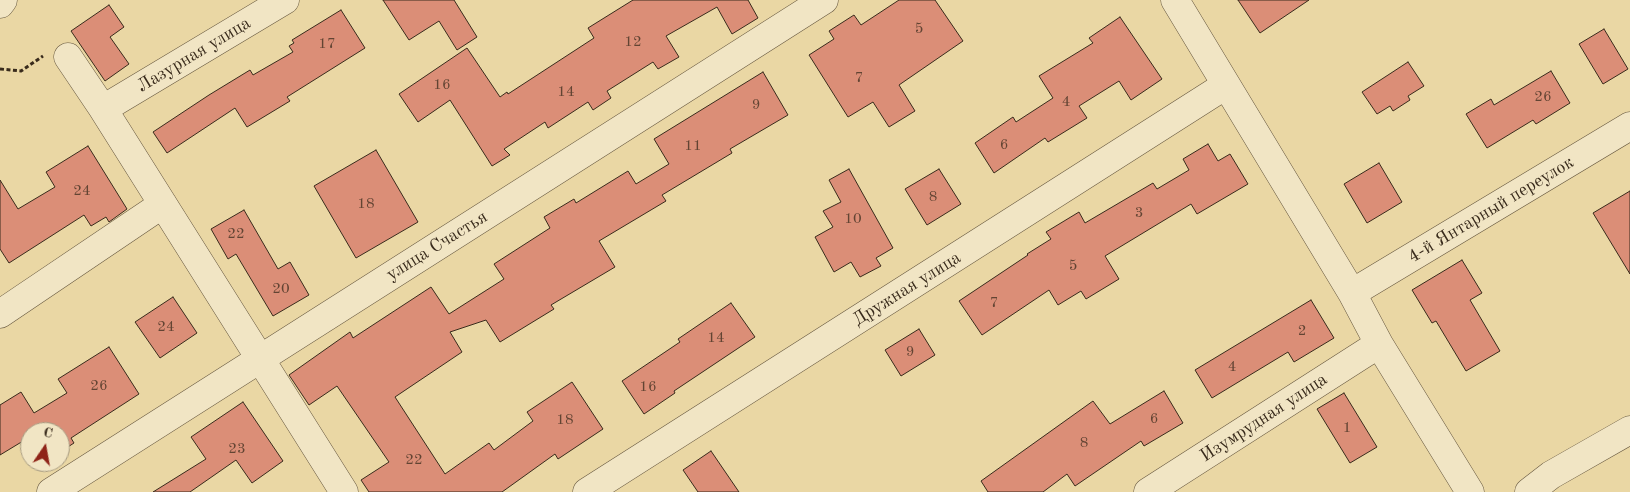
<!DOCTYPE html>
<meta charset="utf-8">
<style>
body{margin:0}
#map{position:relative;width:1630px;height:492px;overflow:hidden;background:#ead7a4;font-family:"Old Standard TT",serif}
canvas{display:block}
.north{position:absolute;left:20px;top:422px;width:50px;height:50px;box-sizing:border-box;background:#f1e5c4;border:1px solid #a79b81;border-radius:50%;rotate:12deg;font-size:14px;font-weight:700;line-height:20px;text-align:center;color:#392b1c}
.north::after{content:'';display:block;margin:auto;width:18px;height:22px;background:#8f2418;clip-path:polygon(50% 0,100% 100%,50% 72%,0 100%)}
</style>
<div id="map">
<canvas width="1630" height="492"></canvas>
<div class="north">С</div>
</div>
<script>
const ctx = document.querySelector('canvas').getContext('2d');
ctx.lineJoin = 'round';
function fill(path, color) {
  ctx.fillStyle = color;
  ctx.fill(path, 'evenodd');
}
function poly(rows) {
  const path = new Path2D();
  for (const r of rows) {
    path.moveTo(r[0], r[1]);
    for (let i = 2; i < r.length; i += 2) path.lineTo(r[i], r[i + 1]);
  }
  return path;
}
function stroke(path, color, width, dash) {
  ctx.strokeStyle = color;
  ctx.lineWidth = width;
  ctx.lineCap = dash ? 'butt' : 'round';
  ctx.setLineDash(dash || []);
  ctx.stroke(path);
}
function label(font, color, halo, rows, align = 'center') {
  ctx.font = font + ' "Old Standard TT",serif';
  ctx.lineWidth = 4.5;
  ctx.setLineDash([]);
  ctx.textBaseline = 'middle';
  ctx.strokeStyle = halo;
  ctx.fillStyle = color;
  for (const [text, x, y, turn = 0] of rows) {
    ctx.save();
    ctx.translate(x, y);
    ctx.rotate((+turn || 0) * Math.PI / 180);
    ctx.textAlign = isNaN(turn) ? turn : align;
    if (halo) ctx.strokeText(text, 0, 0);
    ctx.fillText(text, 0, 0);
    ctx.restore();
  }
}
const building = poly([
 [383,0,454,0,477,37,457,50,439,21,409,40,383,0],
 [633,0,748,0,758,18,732,34,717,7,666,36,679,57,658,69,653,62,607,91,611,98,593,110,588,102,548,128,545,122,504,149,510,155,492,166,450,100,418,122,399,94,467,48,500,97,507,92,508,94,594,38,588,28,633,0],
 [899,0,935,0,963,41,899,85,915,111,889,127,873,102,848,117,809,55,834,39,829,31,854,15,861,25,899,0],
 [1238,0,1309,0,1260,33,1238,0],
 [109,5,124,27,110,37,129,64,105,81,71,31,109,5],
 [341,10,365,48,287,97,290,101,247,127,235,108,167,153,153,132,209,95,250,70,253,75,293,52,289,46,294,43,292,40,341,10],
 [1120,17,1162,79,1131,100,1119,81,1079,106,1087,118,1048,142,1045,138,994,173,975,143,1013,117,1016,122,1053,98,1039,76,1093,43,1089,38,1120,17],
 [1604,29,1628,69,1603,84,1579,44,1604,29],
 [1408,62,1424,86,1408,96,1410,100,1393,111,1390,106,1377,114,1362,92,1408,62],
 [1551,71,1570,103,1536,124,1533,120,1487,148,1466,114,1491,99,1494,105,1551,71],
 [763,72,788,115,730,149,732,153,662,195,666,201,599,241,615,267,551,305,554,309,500,342,486,320,450,332,462,352,395,397,445,474,489,443,494,450,533,421,527,412,572,382,603,429,558,459,555,454,502,492,369,492,361,480,389,462,337,386,309,405,289,375,350,332,353,338,431,287,449,314,504,279,494,264,550,228,544,217,574,199,576,203,628,171,636,184,669,164,654,139,763,72],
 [1208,144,1218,161,1230,154,1248,184,1197,214,1191,204,1105,256,1119,279,1086,299,1081,291,1058,305,1049,290,982,335,959,301,1028,255,1027,254,1051,239,1046,232,1079,212,1085,223,1153,183,1157,189,1189,170,1183,159,1208,144],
 [88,146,127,209,109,222,106,217,91,226,84,215,9,263,0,249,0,180,18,209,55,187,46,172,88,146],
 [376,150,418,222,356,258,314,186,376,150],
 [1379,163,1402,202,1367,223,1344,184,1379,163],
 [849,169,893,248,876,258,881,266,860,277,851,262,834,272,815,237,833,227,823,211,841,202,829,180,849,169],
 [939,169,961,204,927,225,905,189,939,169],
 [1630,191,1630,274,1593,213,1630,191],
 [244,210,278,269,290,262,309,295,273,316,236,254,228,259,211,229,244,210],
 [1462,260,1482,293,1470,300,1500,351,1466,371,1436,321,1432,323,1412,290,1462,260],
 [173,297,197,333,160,358,135,322,173,297],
 [1311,300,1334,338,1294,362,1288,352,1212,398,1195,370,1311,300],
 [731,303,755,337,674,391,675,393,644,414,622,381,680,342,678,339,731,303],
 [919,329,935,355,901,376,885,350,919,329],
 [109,347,139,394,71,438,74,443,60,452,60,432,30,432,30,441,28,438,0,455,0,405,21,392,34,413,67,393,58,379,109,347],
 [1164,391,1183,423,1144,446,1141,441,1075,486,1067,474,1043,492,988,492,981,481,1093,401,1110,424,1164,391],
 [1344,393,1377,447,1350,463,1317,409,1344,393],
 [243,402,283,461,252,483,236,460,190,492,153,492,206,459,191,437,243,402],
 [711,451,739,492,698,492,683,470,711,451]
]);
const path = poly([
 [0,69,21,71,43,56]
]);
const street = poly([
 [1175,0,1352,293,1379,344,1470,492],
 [0,4,3,0],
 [68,57,103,109,344,492],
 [103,109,285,0],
 [1352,293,1630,126],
 [0,314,163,204],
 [51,492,824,0],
 [587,492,1226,85],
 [1148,492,1379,344],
 [1529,492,1551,475,1630,430]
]);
const numberNames = [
 ["5",919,29],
 ["12",633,42],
 ["17",327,44],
 ["7",859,78],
 ["16",442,85],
 ["14",566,92],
 ["26",1543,97],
 ["4",1066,102],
 ["9",756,105],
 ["6",1004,145],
 ["11",693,146],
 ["24",82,191],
 ["8",933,197],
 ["18",366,204],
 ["3",1139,213],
 ["10",853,219],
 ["22",236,234],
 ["5",1073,266],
 ["20",281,289],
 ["7",994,303],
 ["24",166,327],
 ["2",1302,331],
 ["14",716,338],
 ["9",910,352],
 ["4",1232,367],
 ["26",99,386],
 ["16",648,387],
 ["6",1154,419],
 ["18",565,420],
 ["1",1347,428],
 ["8",1084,443],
 ["23",237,449],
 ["22",414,460]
];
const streetNames = [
 ["Лазурная улица",194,55,-31],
 ["4-й Янтарный переулок",1491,210,-31],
 ["улица Счастья",437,246,-32],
 ["Дружная улица",907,289,-32],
 ["Изумрудная улица",1264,418,-33]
];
fill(building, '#db8e77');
stroke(building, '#392b1c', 1);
stroke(street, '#65563e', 29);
stroke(path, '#392b1c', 3, [4, 2.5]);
stroke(street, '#f1e5c4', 28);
label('15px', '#624433', null, numberNames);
label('18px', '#392b1c', '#f1e5c4', streetNames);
</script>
